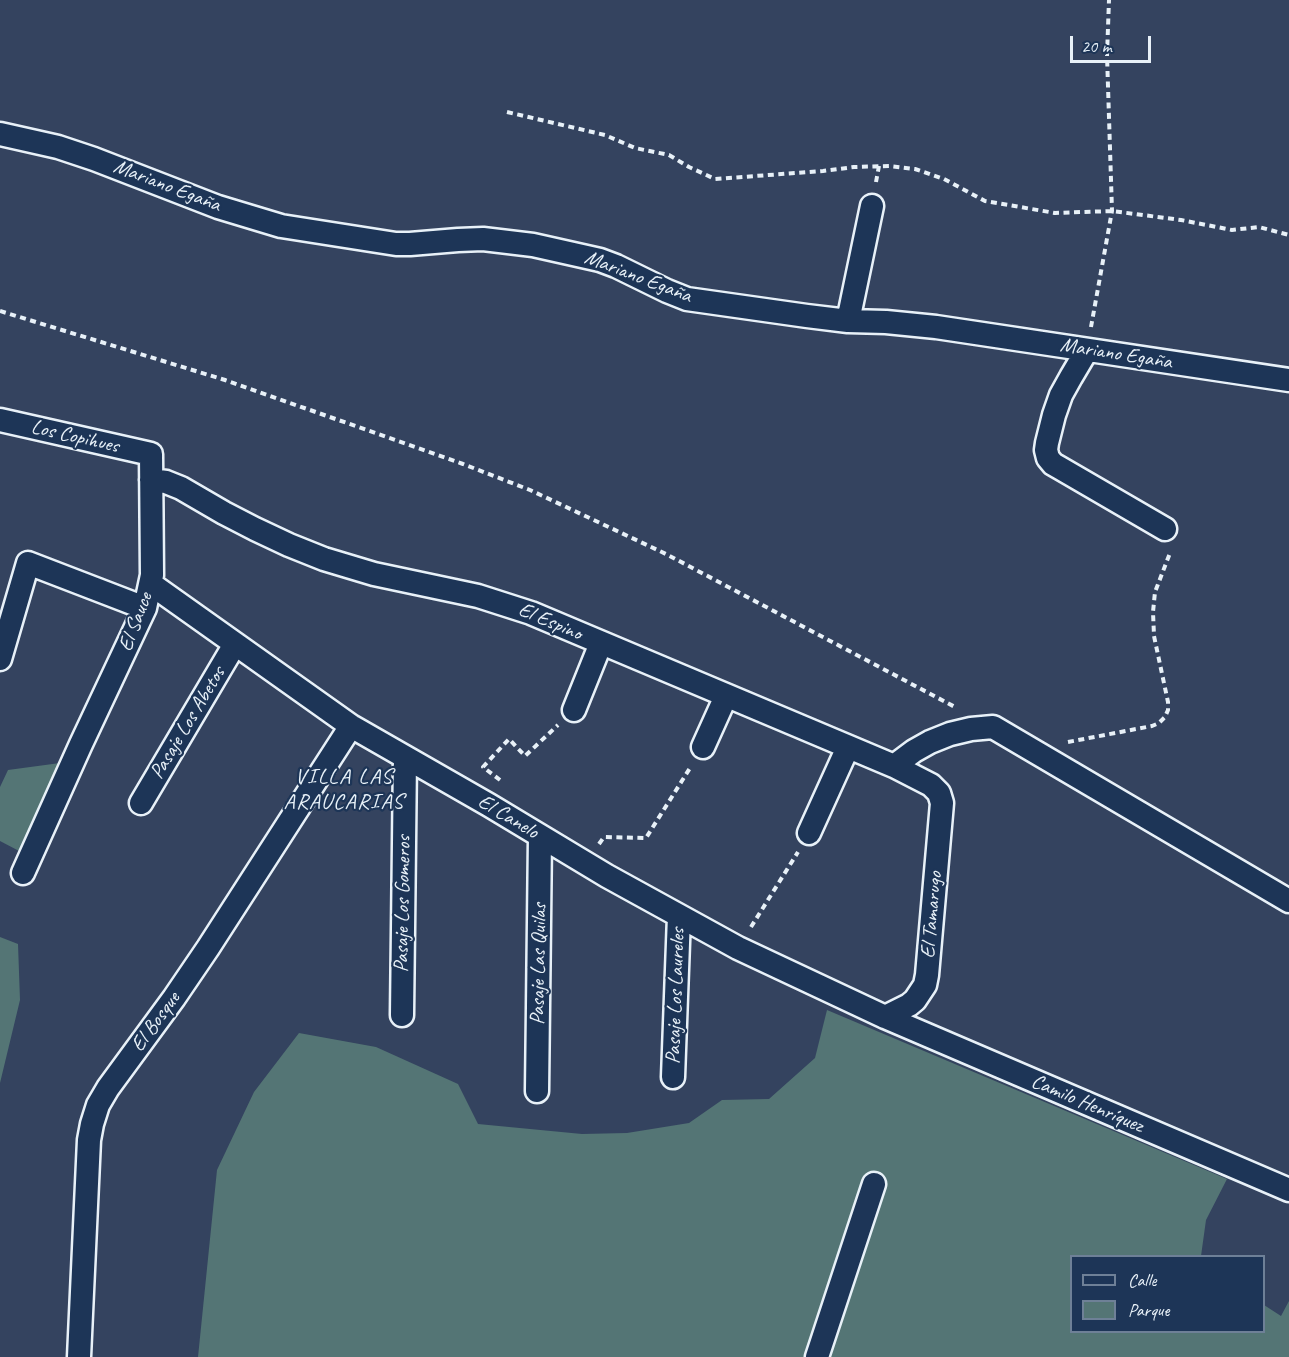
<!DOCTYPE html>
<meta charset="utf-8">
<style>
body{margin:0}
#map{position:relative;width:1289px;height:1357px;overflow:hidden;background:#34435f;font-family:Caveat,sans-serif}
canvas{display:block}
.legend{position:absolute;left:1070px;top:1255px;width:195px;height:78px;box-sizing:border-box;background:#1d3557;border:2px solid #6e8097;margin:0;padding:8px 10px;list-style:none;font-size:18px;color:#e8f1f8}
.legend li{display:flex;align-items:center;gap:12px;height:30px}
.legend b{width:30px;border:2px solid #6e8097}
.scale{position:absolute;left:1070px;top:36px;width:81px;height:27px;box-sizing:border-box;border:3px solid #e8f1f8;border-top:0;padding-left:8px;font-size:18px;line-height:21px;white-space:nowrap;color:#e8f1f8;-webkit-text-stroke:4px #1d3557;paint-order:stroke}
</style>
<div id="map">
<canvas width="1289" height="1357"></canvas>
<ul class="legend">
<li><b style="height:8px;background:#1d3557"></b>Calle</li>
<li><b style="height:16px;background:#547575"></b>Parque</li>
</ul>
<div class="scale">20 m</div>
</div>
<script>
const ctx = document.querySelector('canvas').getContext('2d');
ctx.lineJoin = 'round';
function fill(path, color) {
  ctx.fillStyle = color;
  ctx.fill(path, 'evenodd');
}
function poly(rows) {
  const path = new Path2D();
  for (const r of rows) {
    path.moveTo(r[0], r[1]);
    for (let i = 2; i < r.length; i += 2) path.lineTo(r[i], r[i + 1]);
  }
  return path;
}
function stroke(path, color, width, dash) {
  ctx.strokeStyle = color;
  ctx.lineWidth = width;
  ctx.lineCap = dash ? 'butt' : 'round';
  ctx.setLineDash(dash || []);
  ctx.stroke(path);
}
function label(font, color, halo, rows, align = 'center') {
  ctx.font = font + ' Caveat,sans-serif';
  ctx.lineWidth = 4.5;
  ctx.setLineDash([]);
  ctx.textBaseline = 'middle';
  ctx.strokeStyle = halo;
  ctx.fillStyle = color;
  for (const [text, x, y, turn = 0] of rows) {
    ctx.save();
    ctx.translate(x, y);
    ctx.rotate((+turn || 0) * Math.PI / 180);
    ctx.textAlign = isNaN(turn) ? turn : align;
    if (halo) ctx.strokeText(text, 0, 0);
    ctx.fillText(text, 0, 0);
    ctx.restore();
  }
}
const green = poly([
 [60,763,21,852,0,841,0,787,8,770],
 [0,937,18,944,20,1000,0,1083],
 [827,1010,1227,1179,1206,1220,1201,1256,1072,1256,1072,1332,1264,1332,1264,1305,1281,1316,1289,1301,1289,1357,198,1357,217,1170,254,1092,299,1033,376,1047,458,1084,478,1124,582,1134,627,1133,689,1123,722,1100,769,1099,815,1058]
]);
const path = poly([
 [507,112,605,135,635,148,669,155,689,167,715,179,823,171,854,167,889,166,915,169,944,179,985,201,1055,213,1112,211,1181,220,1232,230,1259,227,1289,235],
 [876,182,879,166],
 [0,311,225,380,463,464,530,490,666,554,955,707],
 [1091,327,1112,211,1107,55,1109,0],
 [1068,742,1152,726,1159,723,1165,717,1168,710,1168,702,1154,636,1153,612,1155,592,1170,553],
 [500,780,483,767,509,739,525,756,558,725],
 [599,844,604,837,646,838,690,768],
 [751,927,798,852]
]);
const minor = poly([
 [0,134,58,147,94,159,218,207,281,226,396,244,410,244,458,240,483,239,533,245,600,260,616,266,667,291,687,299,807,316,848,321,886,322,936,327,1289,380],
 [848,321,872,206],
 [1087,350,1071,377,1061,395,1054,415,1047,443,1046,450,1048,458,1053,464,1060,468,1165,529],
 [0,420,151,454,152,575,145,608,81,744,23,873],
 [151,480,166,482,181,488,224,513,255,529,289,545,324,559,374,574,478,596,531,613,894,766,931,785,939,793,942,803,927,975,925,985,915,1000,909,1005,885,1017],
 [151,584,351,726,489,805,607,876,738,948,885,1017,1289,1190],
 [0,659,28,563,145,608],
 [574,710,601,643],
 [703,747,726,696],
 [894,766,914,751,930,742,950,734,971,729,993,727,1289,901],
 [141,803,235,644],
 [809,833,848,747],
 [402,1015,405,758],
 [673,1077,679,916],
 [537,1091,540,837],
 [79,1357,89,1140,92,1124,98,1105,108,1088,174,998,208,948,351,726],
 [817,1357,874,1184]
]);
const streetNames = [
 ["Mariano Egaña",167,186,21],
 ["Mariano Egaña",638,277,21],
 ["Mariano Egaña",1116,354,9],
 ["Los Copihues",75,437,13],
 ["El Sauce",136,622,-69],
 ["El Espino",550,622,23],
 ["Pasaje Los Abetos",188,723,-59],
 ["El Canelo",508,817,31],
 ["Pasaje Los Gomeros",403,904,-89],
 ["El Tamarugo",932,915,-85],
 ["Pasaje Las Quilas",539,964,-89],
 ["Pasaje Los Laureles",676,996,-88],
 ["El Bosque",156,1022,-54],
 ["Camilo Henríquez",1087,1104,23]
];
const neighbourhoodNames = [
 ["VILLA LAS",344,777],
 ["ARAUCARIAS",344,802]
];
fill(green, '#547575');
stroke(minor, '#e8f1f8', 27);
stroke(path, '#e8f1f8', 4, [6, 4.5]);
stroke(minor, '#1d3557', 22);
label('21px', '#e8f1f8', '#1d3557', streetNames);
ctx.letterSpacing = '1.5px';
label('22px', '#e8f1f8', '#1d3557', neighbourhoodNames);
ctx.letterSpacing = '0px';
</script>
